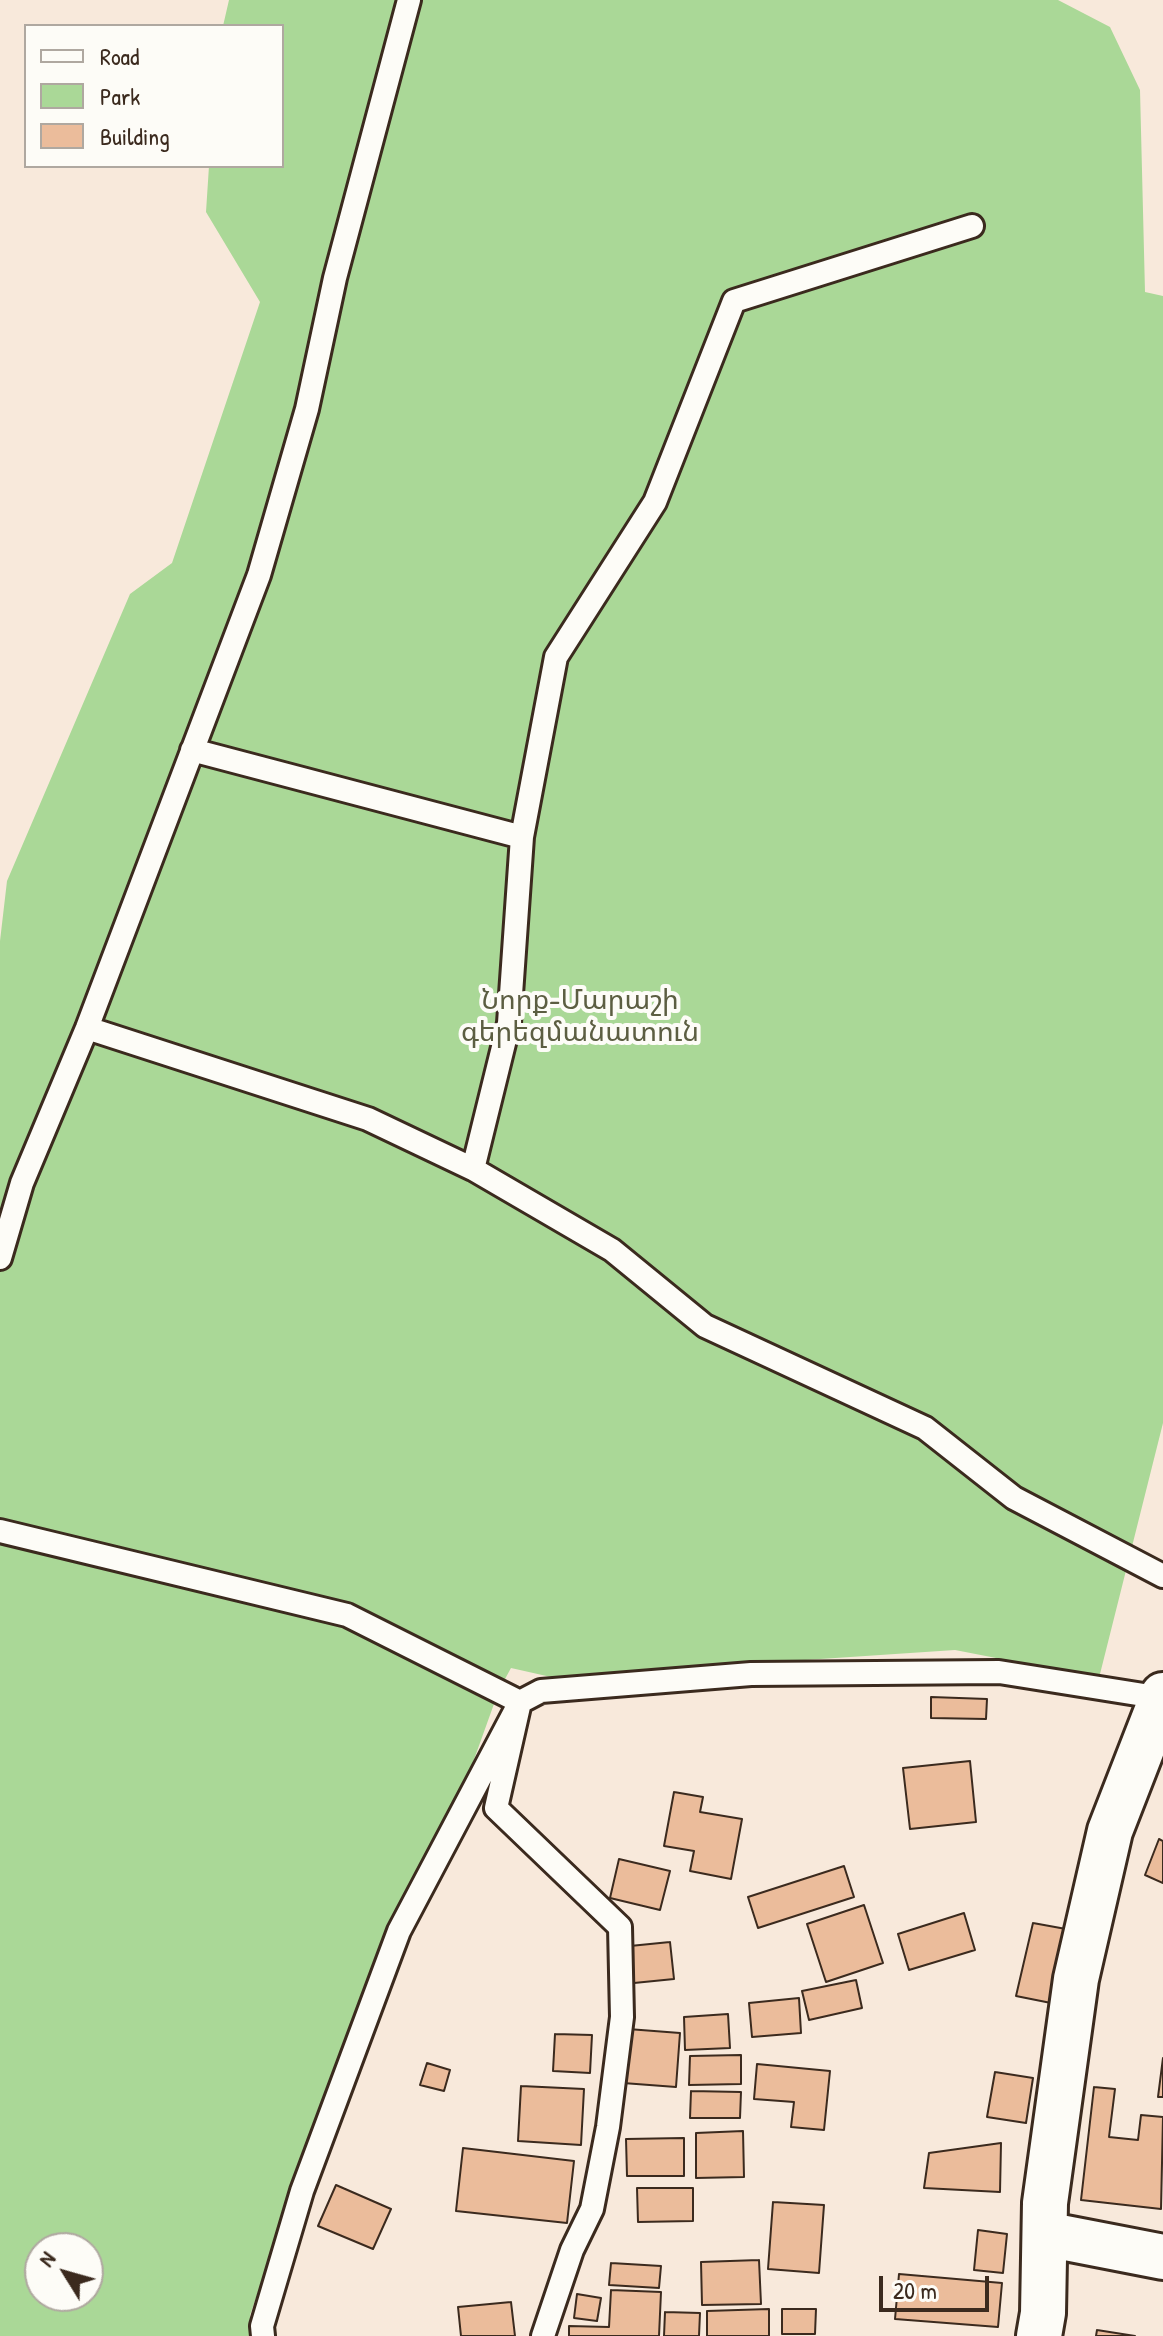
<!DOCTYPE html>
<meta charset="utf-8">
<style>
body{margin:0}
#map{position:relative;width:1163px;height:2336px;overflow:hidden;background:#f8e9db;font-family:"Patrick Hand",sans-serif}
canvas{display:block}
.legend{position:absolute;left:24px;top:24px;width:260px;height:144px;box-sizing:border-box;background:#fdfcf7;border:2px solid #afa8a0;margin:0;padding:10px 14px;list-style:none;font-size:24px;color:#3b2a1e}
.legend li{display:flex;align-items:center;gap:16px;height:40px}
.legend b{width:40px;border:2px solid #afa8a0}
.north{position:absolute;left:24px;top:2232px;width:80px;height:80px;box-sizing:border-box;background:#fdfcf7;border:2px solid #afa8a0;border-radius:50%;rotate:307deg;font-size:22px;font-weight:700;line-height:32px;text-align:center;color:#3b2a1e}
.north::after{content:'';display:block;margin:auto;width:28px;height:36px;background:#3b2a1e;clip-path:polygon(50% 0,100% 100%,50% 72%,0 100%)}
.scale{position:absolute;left:879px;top:2276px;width:110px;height:36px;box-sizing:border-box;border:4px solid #3b2a1e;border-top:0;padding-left:10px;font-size:24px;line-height:28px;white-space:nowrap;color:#3b2a1e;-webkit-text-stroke:6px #fdfcf7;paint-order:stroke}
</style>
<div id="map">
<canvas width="1163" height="2336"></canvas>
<ul class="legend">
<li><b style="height:10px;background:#fdfcf7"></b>Road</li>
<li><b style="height:22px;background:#aad897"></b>Park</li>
<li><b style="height:22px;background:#ebbc9b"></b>Building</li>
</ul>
<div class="north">N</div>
<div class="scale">20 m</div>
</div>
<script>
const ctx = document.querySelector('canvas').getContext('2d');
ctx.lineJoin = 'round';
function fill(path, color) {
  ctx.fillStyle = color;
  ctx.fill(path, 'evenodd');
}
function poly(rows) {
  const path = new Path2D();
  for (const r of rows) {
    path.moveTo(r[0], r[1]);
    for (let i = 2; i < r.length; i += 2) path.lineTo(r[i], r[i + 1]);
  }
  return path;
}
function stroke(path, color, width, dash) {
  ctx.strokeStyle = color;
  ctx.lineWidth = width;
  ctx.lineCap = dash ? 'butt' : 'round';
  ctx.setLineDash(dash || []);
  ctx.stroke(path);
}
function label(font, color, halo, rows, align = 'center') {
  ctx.font = font + ' "Patrick Hand","Noto Sans Armenian",sans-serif';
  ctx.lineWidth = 8;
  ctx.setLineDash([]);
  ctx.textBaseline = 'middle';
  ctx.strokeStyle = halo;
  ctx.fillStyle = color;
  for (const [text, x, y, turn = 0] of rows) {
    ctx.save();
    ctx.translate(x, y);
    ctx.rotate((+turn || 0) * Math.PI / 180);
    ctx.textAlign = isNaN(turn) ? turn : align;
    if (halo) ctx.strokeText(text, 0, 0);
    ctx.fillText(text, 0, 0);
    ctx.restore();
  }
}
const green = poly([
 [229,0,1058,0,1110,27,1140,90,1145,292,1163,296,1163,1423,1099,1678,955,1650,551,1677,511,1668,499,1690,458,1804,382,1938,250,2315,252,2336,0,2336,0,941,7,881,130,594,172,563,260,302,206,212,209,166,282,166,282,26,223,26],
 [40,2248,88,2248,88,2296,40,2296]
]);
const building = poly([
 [931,1697,987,1699,986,1719,931,1718,931,1697],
 [970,1761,976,1822,910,1829,903,1768,970,1761],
 [674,1792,703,1797,700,1812,742,1819,731,1879,690,1871,694,1851,664,1846,674,1792],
 [1159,1839,1163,1841,1163,1883,1145,1875,1159,1839],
 [619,1859,670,1871,660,1910,610,1898,619,1859],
 [844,1866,854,1897,758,1928,748,1897,844,1866],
 [864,1905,883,1963,826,1982,807,1924,864,1905],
 [964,1913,975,1950,909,1970,898,1934,964,1913],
 [1033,1923,1066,1929,1051,2003,1016,1996,1033,1923],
 [670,1942,674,1979,634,1983,630,1946,670,1942],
 [856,1980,862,2008,809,2020,802,1991,856,1980],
 [799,1998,801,2033,752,2037,749,2003,799,1998],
 [728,2014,730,2048,685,2050,684,2017,728,2014],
 [628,2029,680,2033,676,2087,623,2083,628,2029],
 [555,2034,592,2035,590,2073,553,2071,555,2034],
 [741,2055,741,2084,689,2085,690,2056,741,2055],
 [1163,2058,1163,2097,1158,2097,1163,2058],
 [427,2063,450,2070,444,2091,420,2085,427,2063],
 [757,2064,830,2071,824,2130,791,2127,794,2102,754,2099,757,2064],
 [995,2072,1033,2078,1026,2123,987,2117,995,2072],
 [521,2086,584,2089,581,2145,518,2141,521,2086],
 [1094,2087,1115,2089,1109,2137,1138,2140,1141,2115,1163,2117,1161,2209,1081,2200,1094,2087],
 [691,2091,741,2092,740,2118,690,2118,691,2091],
 [743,2131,744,2177,696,2178,696,2133,743,2131],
 [684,2138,684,2176,627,2176,626,2139,684,2138],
 [1001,2143,1000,2192,924,2188,929,2153,1001,2143],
 [463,2148,574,2161,567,2223,456,2211,463,2148],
 [336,2185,391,2209,373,2249,318,2226,336,2185],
 [637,2188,693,2188,693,2221,638,2222,637,2188],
 [773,2202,824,2205,819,2273,768,2269,773,2202],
 [978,2230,1007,2234,1003,2273,974,2270,978,2230],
 [759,2260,761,2304,702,2305,701,2262,759,2260],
 [611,2263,661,2266,659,2288,609,2285,611,2263],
 [899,2274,1002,2283,998,2327,895,2319,899,2274],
 [611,2290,661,2292,659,2336,569,2336,569,2326,609,2327,611,2290],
 [577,2294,601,2298,597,2321,574,2318,577,2294],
 [511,2302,515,2336,461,2336,458,2307,511,2302],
 [769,2309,769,2336,707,2336,707,2311,769,2309],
 [782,2309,816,2309,815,2334,782,2334,782,2309],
 [665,2312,700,2313,699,2336,664,2336,665,2312],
 [1097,2330,1135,2336,1096,2336,1097,2330]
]);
const lane = poly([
 [192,750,522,837],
 [87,1028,368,1119,473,1169,612,1250,705,1326,925,1428,1014,1498,1163,1576],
 [473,1169,509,1023,522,837,556,657,655,502,734,301,972,226],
 [0,1258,22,1183,87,1028,259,575,307,409,335,278,409,0],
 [0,1531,347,1615,520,1702,496,1808,620,1927,622,2017,608,2127,592,2209,572,2250,543,2336],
 [263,2336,262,2326,302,2191,399,1931,520,1702,541,1691,751,1674,999,1672,1162,1698]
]);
const secondary = poly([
 [1045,2234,1163,2257],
 [1039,2336,1043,2313,1045,2203,1076,1979,1110,1831,1163,1695]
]);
const parkNames = [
 ["Նորք-Մարաշի",580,1002],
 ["գերեզմանատուն",580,1034]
];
fill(green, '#aad897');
fill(building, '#ebbc9b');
stroke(building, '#3b2a1e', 2);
stroke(lane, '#3b2a1e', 28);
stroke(secondary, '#3b2a1e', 50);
stroke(lane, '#fdfcf7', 22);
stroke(secondary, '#fdfcf7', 44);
label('28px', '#5c5e42', '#fdfcf7', parkNames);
</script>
